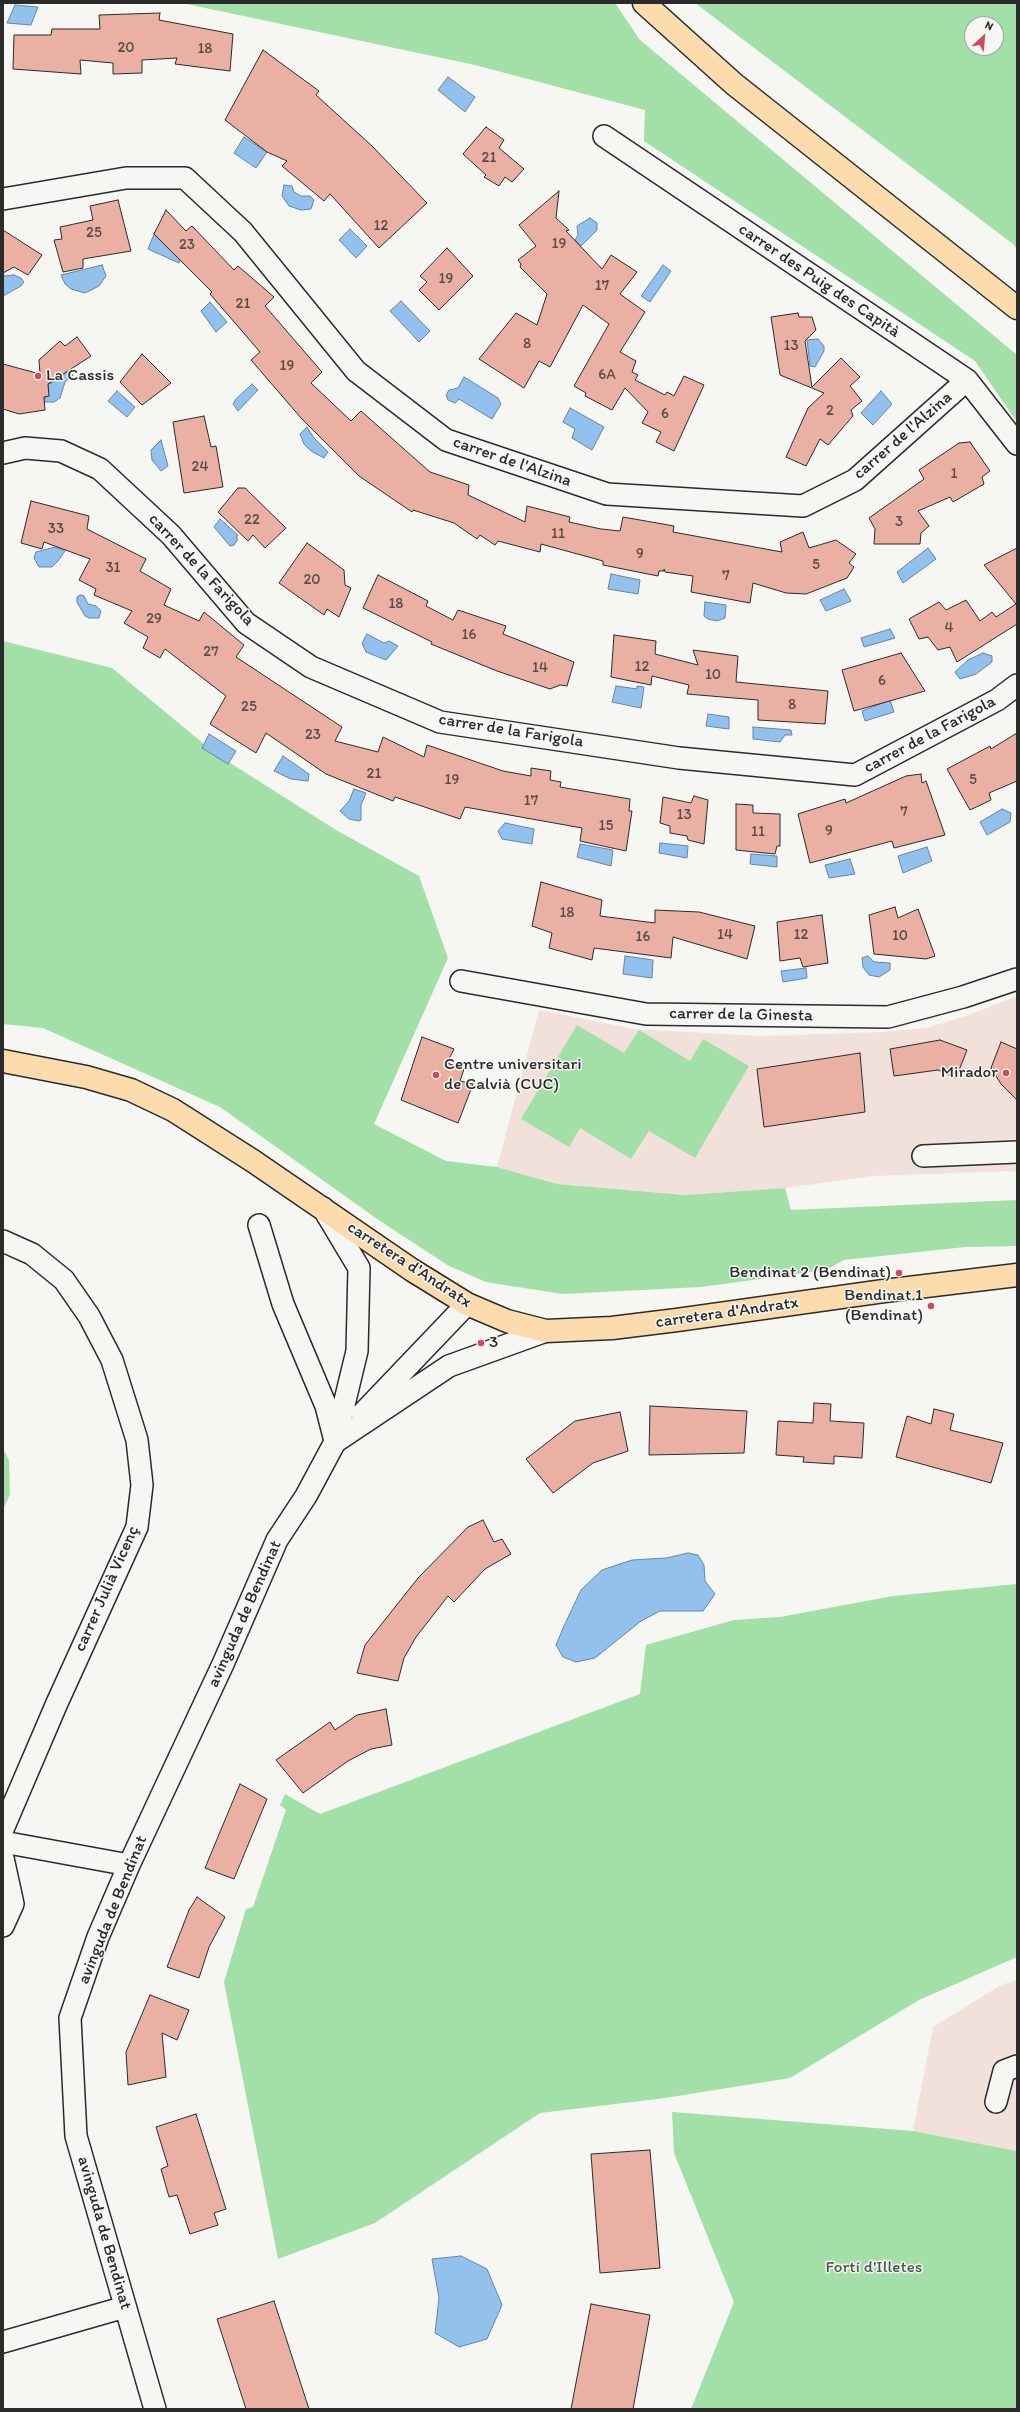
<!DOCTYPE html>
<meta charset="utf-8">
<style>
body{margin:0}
#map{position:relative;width:1020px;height:2412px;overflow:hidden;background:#f6f6f2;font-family:Itim,sans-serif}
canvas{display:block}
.frame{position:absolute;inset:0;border:4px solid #2b2b2b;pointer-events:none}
.north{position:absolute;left:964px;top:16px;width:40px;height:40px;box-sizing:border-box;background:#f6f6f2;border:1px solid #a5a5a2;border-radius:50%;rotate:26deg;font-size:11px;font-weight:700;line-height:16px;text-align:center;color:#2b2b2b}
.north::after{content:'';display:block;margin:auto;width:14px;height:18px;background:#d1495b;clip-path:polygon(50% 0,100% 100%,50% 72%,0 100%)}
</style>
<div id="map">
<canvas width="1020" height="2412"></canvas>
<div class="frame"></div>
<div class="north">N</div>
</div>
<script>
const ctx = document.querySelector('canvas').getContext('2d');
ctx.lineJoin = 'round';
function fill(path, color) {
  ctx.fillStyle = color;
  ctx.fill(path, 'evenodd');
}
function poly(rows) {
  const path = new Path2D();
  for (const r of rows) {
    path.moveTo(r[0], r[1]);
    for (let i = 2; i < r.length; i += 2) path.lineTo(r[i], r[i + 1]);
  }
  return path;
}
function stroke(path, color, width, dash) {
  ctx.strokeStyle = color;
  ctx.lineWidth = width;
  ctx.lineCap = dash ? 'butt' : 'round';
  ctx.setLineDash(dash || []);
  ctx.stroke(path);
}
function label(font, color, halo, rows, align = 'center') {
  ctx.font = font + ' Itim,sans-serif';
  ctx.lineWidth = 3;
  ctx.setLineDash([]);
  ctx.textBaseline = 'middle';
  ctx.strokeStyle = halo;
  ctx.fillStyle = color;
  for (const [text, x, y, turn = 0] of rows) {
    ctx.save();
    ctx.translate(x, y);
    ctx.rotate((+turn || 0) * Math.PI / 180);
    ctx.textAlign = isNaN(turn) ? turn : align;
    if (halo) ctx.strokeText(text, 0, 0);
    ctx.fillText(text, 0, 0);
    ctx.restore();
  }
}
const built = poly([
 [1017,996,1017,1171,874,1176,785,1188,685,1195,557,1184,497,1167,539,1010,634,1029,761,1036,883,1032,926,1028,966,1016],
 [1017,1980,1017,2151,913,2131,933,2027,1001,1985]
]);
const green = poly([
 [182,3,615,3,640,40,1017,355,1017,422,975,361,644,141,645,110,475,65],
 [695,3,1017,3,1017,249,1013,244],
 [972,24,996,24,996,48,972,48],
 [3,641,112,668,216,754,336,830,419,876,448,958,374,1124,446,1161,497,1167,557,1184,685,1195,785,1188,791,1210,1017,1200,1017,1246,965,1247,844,1260,826,1270,701,1287,562,1294,486,1282,449,1266,380,1221,220,1107,43,1028,3,1024],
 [577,1025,624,1053,639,1030,690,1061,703,1039,749,1066,695,1158,649,1131,631,1159,580,1128,569,1147,521,1119],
 [3,1449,9,1460,10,1494,3,1510],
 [1017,1584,1017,1957,919,2000,790,2078,665,2098,540,2113,375,2223,278,2259,224,1982,246,1909,253,1907,286,1810,280,1805,285,1794,320,1814,640,1694,646,1645,734,1620,780,1617,893,1596],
 [672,2112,913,2131,1017,2151,1017,2409,691,2409,734,2302,674,2153]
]);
const water = poly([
 [15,5,38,7,31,25,7,23,15,5],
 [448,77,475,97,465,112,438,90,448,77],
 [244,137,267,152,256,168,234,153,244,137],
 [284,185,292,186,294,192,301,196,310,196,314,200,311,209,301,210,289,206,282,196,284,185],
 [590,218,597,223,597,230,581,246,575,240,578,235,577,226,590,218],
 [350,229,367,246,356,258,339,240,350,229],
 [154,234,180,260,179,263,148,249,154,234],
 [102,265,106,276,99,286,85,293,71,289,65,284,61,275,102,265],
 [663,265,671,271,650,302,641,296,663,265],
 [14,275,21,278,24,282,21,286,3,296,3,276,14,275],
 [401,301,430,331,419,342,390,311,401,301],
 [210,302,227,322,216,332,201,311,210,302],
 [818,339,824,346,824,351,815,367,810,366,807,340,818,339],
 [69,371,73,375,65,382,60,398,54,402,44,402,48,384,52,383,52,377,61,376,69,371],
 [464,377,498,398,501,404,492,419,459,399,455,403,448,400,446,395,449,390,458,388,464,377],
 [252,384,258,390,238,411,233,404,236,399,252,384],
 [117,391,135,407,127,417,108,401,117,391],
 [881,391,892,404,873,425,861,413,881,391],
 [570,408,604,427,592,450,572,438,575,429,563,422,570,408],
 [307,427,314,438,328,452,324,458,311,451,304,444,300,434,307,427],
 [161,440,168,466,161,471,152,460,151,450,161,440],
 [220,519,238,535,236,538,238,539,234,545,230,546,214,527,220,519],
 [55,547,65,551,58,561,52,567,39,567,34,558,36,552,55,547],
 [928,548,936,559,903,583,897,572,928,548],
 [611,574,640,580,638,594,608,589,611,574],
 [844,589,851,601,826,611,820,600,844,589],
 [80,595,84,596,88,604,96,606,101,611,99,618,89,618,85,616,77,602,77,597,80,595],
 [705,602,726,605,725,618,717,621,708,619,704,616,705,602],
 [890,629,895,638,864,647,861,638,890,629],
 [367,634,384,643,389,641,398,646,386,660,366,652,362,643,367,634],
 [983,653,992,656,992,662,976,674,960,679,955,672,968,660,983,653],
 [616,686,637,689,637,686,644,687,641,708,612,702,616,686],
 [890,700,894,712,865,721,862,711,890,700],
 [708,714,729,717,729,729,706,726,708,714],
 [753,727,791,730,792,735,785,735,780,742,753,739,753,727],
 [209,734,236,751,228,764,202,748,209,734],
 [283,756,309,774,308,781,291,779,274,771,283,756],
 [354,789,366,793,361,805,361,820,359,821,349,819,340,811,349,801,354,789],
 [1002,809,1011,813,1010,822,987,835,980,822,1002,809],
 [505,823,534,829,532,844,502,839,498,831,505,823],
 [660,843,688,846,687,858,659,853,660,843],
 [580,844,613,850,611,866,577,857,580,844],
 [927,847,932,861,903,873,898,856,927,847],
 [751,854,777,856,777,867,750,864,751,854],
 [850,859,855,874,829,878,825,865,850,859],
 [625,956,653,960,652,978,623,974,625,956],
 [868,956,874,962,890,963,890,970,879,977,869,975,863,967,862,958,868,956],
 [806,968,807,978,783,982,781,971,806,968],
 [688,1553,698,1555,704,1565,705,1581,715,1594,703,1611,660,1611,641,1621,595,1658,576,1662,563,1657,556,1645,564,1626,581,1590,602,1570,632,1560,666,1558,688,1553],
 [461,2256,487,2269,502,2305,487,2339,459,2347,435,2333,439,2298,432,2259,461,2256]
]);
const building = poly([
 [160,13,159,20,233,34,230,71,175,64,177,58,142,60,142,73,113,74,113,63,80,60,81,74,13,69,14,35,51,35,52,29,100,29,99,15,160,13],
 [263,50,319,91,316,95,372,146,427,203,379,248,330,194,324,201,282,166,287,161,267,152,225,120,263,50],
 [486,127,504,140,499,148,524,169,512,182,505,177,499,186,484,177,486,175,463,154,486,127],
 [559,191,556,218,569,230,566,231,602,269,611,255,637,272,620,294,645,312,620,352,636,361,632,372,638,375,635,380,665,395,667,392,674,396,684,376,704,385,674,451,656,442,661,432,642,423,648,412,625,388,612,410,585,396,586,393,574,386,609,324,583,305,550,367,539,361,524,388,479,359,516,313,537,325,547,294,520,267,521,264,518,260,536,246,519,225,559,191],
 [118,200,131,251,83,259,83,268,63,272,54,240,62,239,60,227,93,220,90,206,118,200],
 [166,210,186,231,192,226,234,270,238,266,274,297,265,306,322,372,311,383,351,421,361,411,430,472,469,485,468,495,525,522,527,506,570,517,569,522,601,529,620,531,623,517,674,526,673,532,782,552,780,542,803,532,809,548,836,540,856,554,849,563,854,567,847,578,806,594,786,593,753,583,750,603,691,592,693,576,665,572,664,569,664,571,659,571,658,576,603,565,603,561,541,544,540,552,498,541,495,545,480,535,477,539,454,523,413,510,412,512,359,476,301,418,251,360,260,352,210,294,212,292,154,234,166,210],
 [3,230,42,255,28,275,14,267,3,273,3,230],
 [447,248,473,276,439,310,419,290,427,282,420,276,447,248],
 [798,313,799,317,812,317,816,330,805,341,812,387,841,358,860,377,850,386,862,401,851,410,853,416,828,445,820,439,806,466,786,457,808,408,824,393,780,375,771,317,798,313],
 [77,337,91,356,48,384,49,396,44,397,45,410,19,414,3,409,3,364,40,374,39,360,60,341,65,346,77,337],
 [142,354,171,383,142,405,120,382,142,354],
 [204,416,211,447,216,446,223,487,184,493,173,422,204,416],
 [970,442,990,471,982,477,984,484,953,502,950,497,918,511,929,526,921,533,920,544,874,544,875,529,869,518,924,479,919,470,959,443,970,442],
 [238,488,245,488,286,528,265,548,253,535,248,541,218,512,238,488],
 [31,501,89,516,87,529,146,559,140,571,171,589,164,605,199,621,204,612,244,645,236,657,342,727,335,741,378,752,383,737,424,757,427,745,503,771,531,776,531,768,551,771,550,780,561,782,560,787,630,799,629,811,632,811,626,851,580,841,582,828,465,807,460,819,395,797,393,801,326,774,266,733,256,753,210,724,226,696,165,649,160,658,143,648,148,637,124,623,132,611,94,595,96,589,79,580,90,559,44,542,42,549,21,543,31,501],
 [307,543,344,570,345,585,351,588,339,617,327,609,324,615,279,583,307,543],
 [1017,548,1017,624,957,662,950,647,938,650,928,637,919,639,909,619,939,602,946,610,966,600,980,621,992,612,996,617,1016,604,984,565,1017,548],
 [378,575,428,601,426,606,453,620,458,610,506,626,503,634,574,662,567,686,560,685,550,689,497,671,431,644,432,642,363,608,378,575],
 [614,635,656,641,655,654,698,665,693,650,738,656,736,682,828,691,825,724,758,720,758,700,687,694,689,685,652,676,651,685,611,677,614,635],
 [901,653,925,691,854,711,842,670,901,653],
 [1017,733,1017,781,989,793,991,800,970,810,947,769,990,746,991,749,1017,733],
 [921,774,922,783,926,781,945,835,894,848,892,841,810,863,798,814,845,799,846,803,906,776,921,774],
 [694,796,708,800,704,844,688,840,687,836,670,833,670,826,660,823,663,797,691,803,694,796],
 [736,804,753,805,753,813,780,814,780,846,777,846,775,854,736,850,736,804],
 [541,882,602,900,600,916,655,923,655,910,699,912,755,926,747,959,673,937,671,958,594,948,592,960,549,948,552,933,532,926,541,882],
 [895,907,898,918,918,909,935,956,926,959,874,954,869,915,895,907],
 [822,915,828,963,803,967,800,958,780,961,777,922,822,915],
 [422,1037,454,1049,447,1063,464,1069,460,1081,473,1084,458,1123,401,1100,422,1037],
 [940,1040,967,1050,956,1078,938,1070,894,1076,890,1049,940,1040],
 [1001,1042,1017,1049,1017,1100,1001,1084,991,1068,1001,1042],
 [860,1053,865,1112,764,1127,757,1069,860,1053],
 [814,1403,831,1404,830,1421,864,1423,862,1458,834,1456,834,1464,803,1462,804,1457,776,1455,778,1421,813,1423,814,1403],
 [650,1406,747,1411,744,1453,649,1455,650,1406],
 [934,1409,954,1414,950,1430,1003,1443,991,1483,896,1457,907,1416,931,1424,934,1409],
 [620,1412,628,1451,593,1463,553,1493,526,1459,575,1421,620,1412],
 [483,1520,494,1542,502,1539,511,1554,485,1569,454,1602,448,1596,416,1637,404,1658,398,1681,357,1673,365,1645,418,1578,468,1527,483,1520],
 [386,1709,392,1745,371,1749,348,1761,303,1793,276,1760,330,1722,335,1730,357,1715,386,1709],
 [240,1784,267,1799,234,1879,205,1868,240,1784],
 [197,1897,225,1917,209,1947,199,1978,167,1967,189,1910,197,1897],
 [150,1995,189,2010,177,2040,162,2033,166,2077,128,2085,126,2052,150,1995],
 [196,2114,226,2209,214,2213,218,2225,190,2234,177,2195,169,2197,161,2169,168,2166,156,2127,196,2114],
 [650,2150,660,2268,600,2273,591,2154,650,2150],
 [274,2301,309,2409,246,2409,217,2319,274,2301],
 [591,2304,650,2315,633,2409,571,2409,591,2304]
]);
const minor = poly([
 [604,136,967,380,1017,444],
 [3,199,126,178,185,178,243,232,356,371,446,440,607,494,803,506,855,480,967,380],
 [3,453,25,448,61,451,100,469,171,535,246,623,311,667,440,722,679,758,855,775,997,700,1017,685],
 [461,981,646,1014,888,1017,963,997,1017,979],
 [923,1156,1017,1152],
 [259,1225,283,1304,326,1406,334,1437],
 [3,1241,32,1254,64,1280,89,1316,112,1360,137,1440,142,1485,137,1527,57,1703,3,1829],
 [362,1414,467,1304],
 [335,1442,449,1366,546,1331],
 [3,1842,129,1865],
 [3,1858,13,1904,3,1926],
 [996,2102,1004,2071,1017,2066],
 [3,2342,125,2307],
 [155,2409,76,2136,70,2018,98,1937,129,1865,223,1664,277,1540,306,1496,335,1442,357,1351,359,1268,323,1208]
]);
const major = poly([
 [3,1061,86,1077,131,1090,173,1110,253,1161,412,1270,467,1304,507,1321,546,1331,612,1328,677,1320,884,1291,1017,1275]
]);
const highway = poly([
 [644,3,734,84,1017,308]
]);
const markers = [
 [38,376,4,"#d1495b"],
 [1006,1073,4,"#d1495b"],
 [436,1075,4,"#d1495b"],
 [899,1273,4,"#d1495b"],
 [931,1306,4,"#d1495b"],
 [481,1343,4,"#d1495b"]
];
const numberNames = [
 ["20",126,48],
 ["18",205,49],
 ["21",489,158],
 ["12",381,226],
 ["25",94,233],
 ["19",559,244],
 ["23",187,245],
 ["19",446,279],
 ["17",602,286],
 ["21",243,304],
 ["8",527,344],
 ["13",791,346],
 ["19",287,366],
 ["6A",607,375],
 ["2",830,411],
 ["6",665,414],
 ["24",200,467],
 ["1",954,474],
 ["22",252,520],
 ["3",899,522],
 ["33",56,529],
 ["11",558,534],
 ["9",640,554],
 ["5",816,565],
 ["31",113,568],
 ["7",726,576],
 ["20",312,580],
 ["18",396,604],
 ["29",154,619],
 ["4",949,628],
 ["16",469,635],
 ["27",211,652],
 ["12",642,667],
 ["14",540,668],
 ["10",713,675],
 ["6",882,681],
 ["8",792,705],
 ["25",249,707],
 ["23",313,735],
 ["21",374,774],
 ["19",452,780],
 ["5",973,780],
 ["17",531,801],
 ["7",904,812],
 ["13",684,815],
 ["15",606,826],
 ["9",829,831],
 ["11",758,832],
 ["18",567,913],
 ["14",725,935],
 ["12",801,935],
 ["10",900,936],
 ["16",643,937]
];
const streetNames = [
 ["carrer des Puig des Capità",819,281,34],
 ["carrer de l'Alzina",903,436,-41],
 ["carrer de l'Alzina",512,462,19],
 ["carrer de la Farigola",201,570,47],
 ["carrer de la Farigola",511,731,9],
 ["carrer de la Farigola",930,735,-28],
 ["carrer de la Ginesta",741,1015,1],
 ["carretera d'Andratx",409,1265,33],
 ["carretera d'Andratx",727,1313,-8],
 ["carrer Julià Vicenç",107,1589,-66],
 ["avinguda de Bendinat",245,1614,-66],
 ["avinguda de Bendinat",113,1910,-68],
 ["avinguda de Bendinat",104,2233,74]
];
const poiNames = [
 ["La Cassis",46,376],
 ["Centre universitari",444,1065],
 ["de Calvià (CUC)",444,1085],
 ["Mirador",998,1073,"right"],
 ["Bendinat 2 (Bendinat)",891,1273,"right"],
 ["Bendinat 1",923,1296,"right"],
 ["(Bendinat)",923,1316,"right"],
 ["3",489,1343]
];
const parkNames = [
 ["Fortí d'Illetes",874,2268]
];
fill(built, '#f2e1db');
fill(green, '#a2e0a7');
fill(water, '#91c1ec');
stroke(water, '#68859f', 1);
fill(building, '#eab0a4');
stroke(building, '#2b2b2b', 1);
stroke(minor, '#2b2b2b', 24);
stroke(major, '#2b2b2b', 25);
stroke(highway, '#2b2b2b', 25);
stroke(minor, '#f6f6f2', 21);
stroke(major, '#fcdcac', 22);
stroke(highway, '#fcdcac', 22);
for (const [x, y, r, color] of markers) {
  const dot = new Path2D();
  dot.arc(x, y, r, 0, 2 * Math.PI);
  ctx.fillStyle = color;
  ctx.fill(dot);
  stroke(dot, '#f6f6f2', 1.5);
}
label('15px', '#5b4c49', null, numberNames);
label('17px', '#2b2b2b', '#f6f6f2', streetNames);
label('17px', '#2b2b2b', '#f6f6f2', poiNames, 'left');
label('17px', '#49584a', '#f6f6f2', parkNames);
</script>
